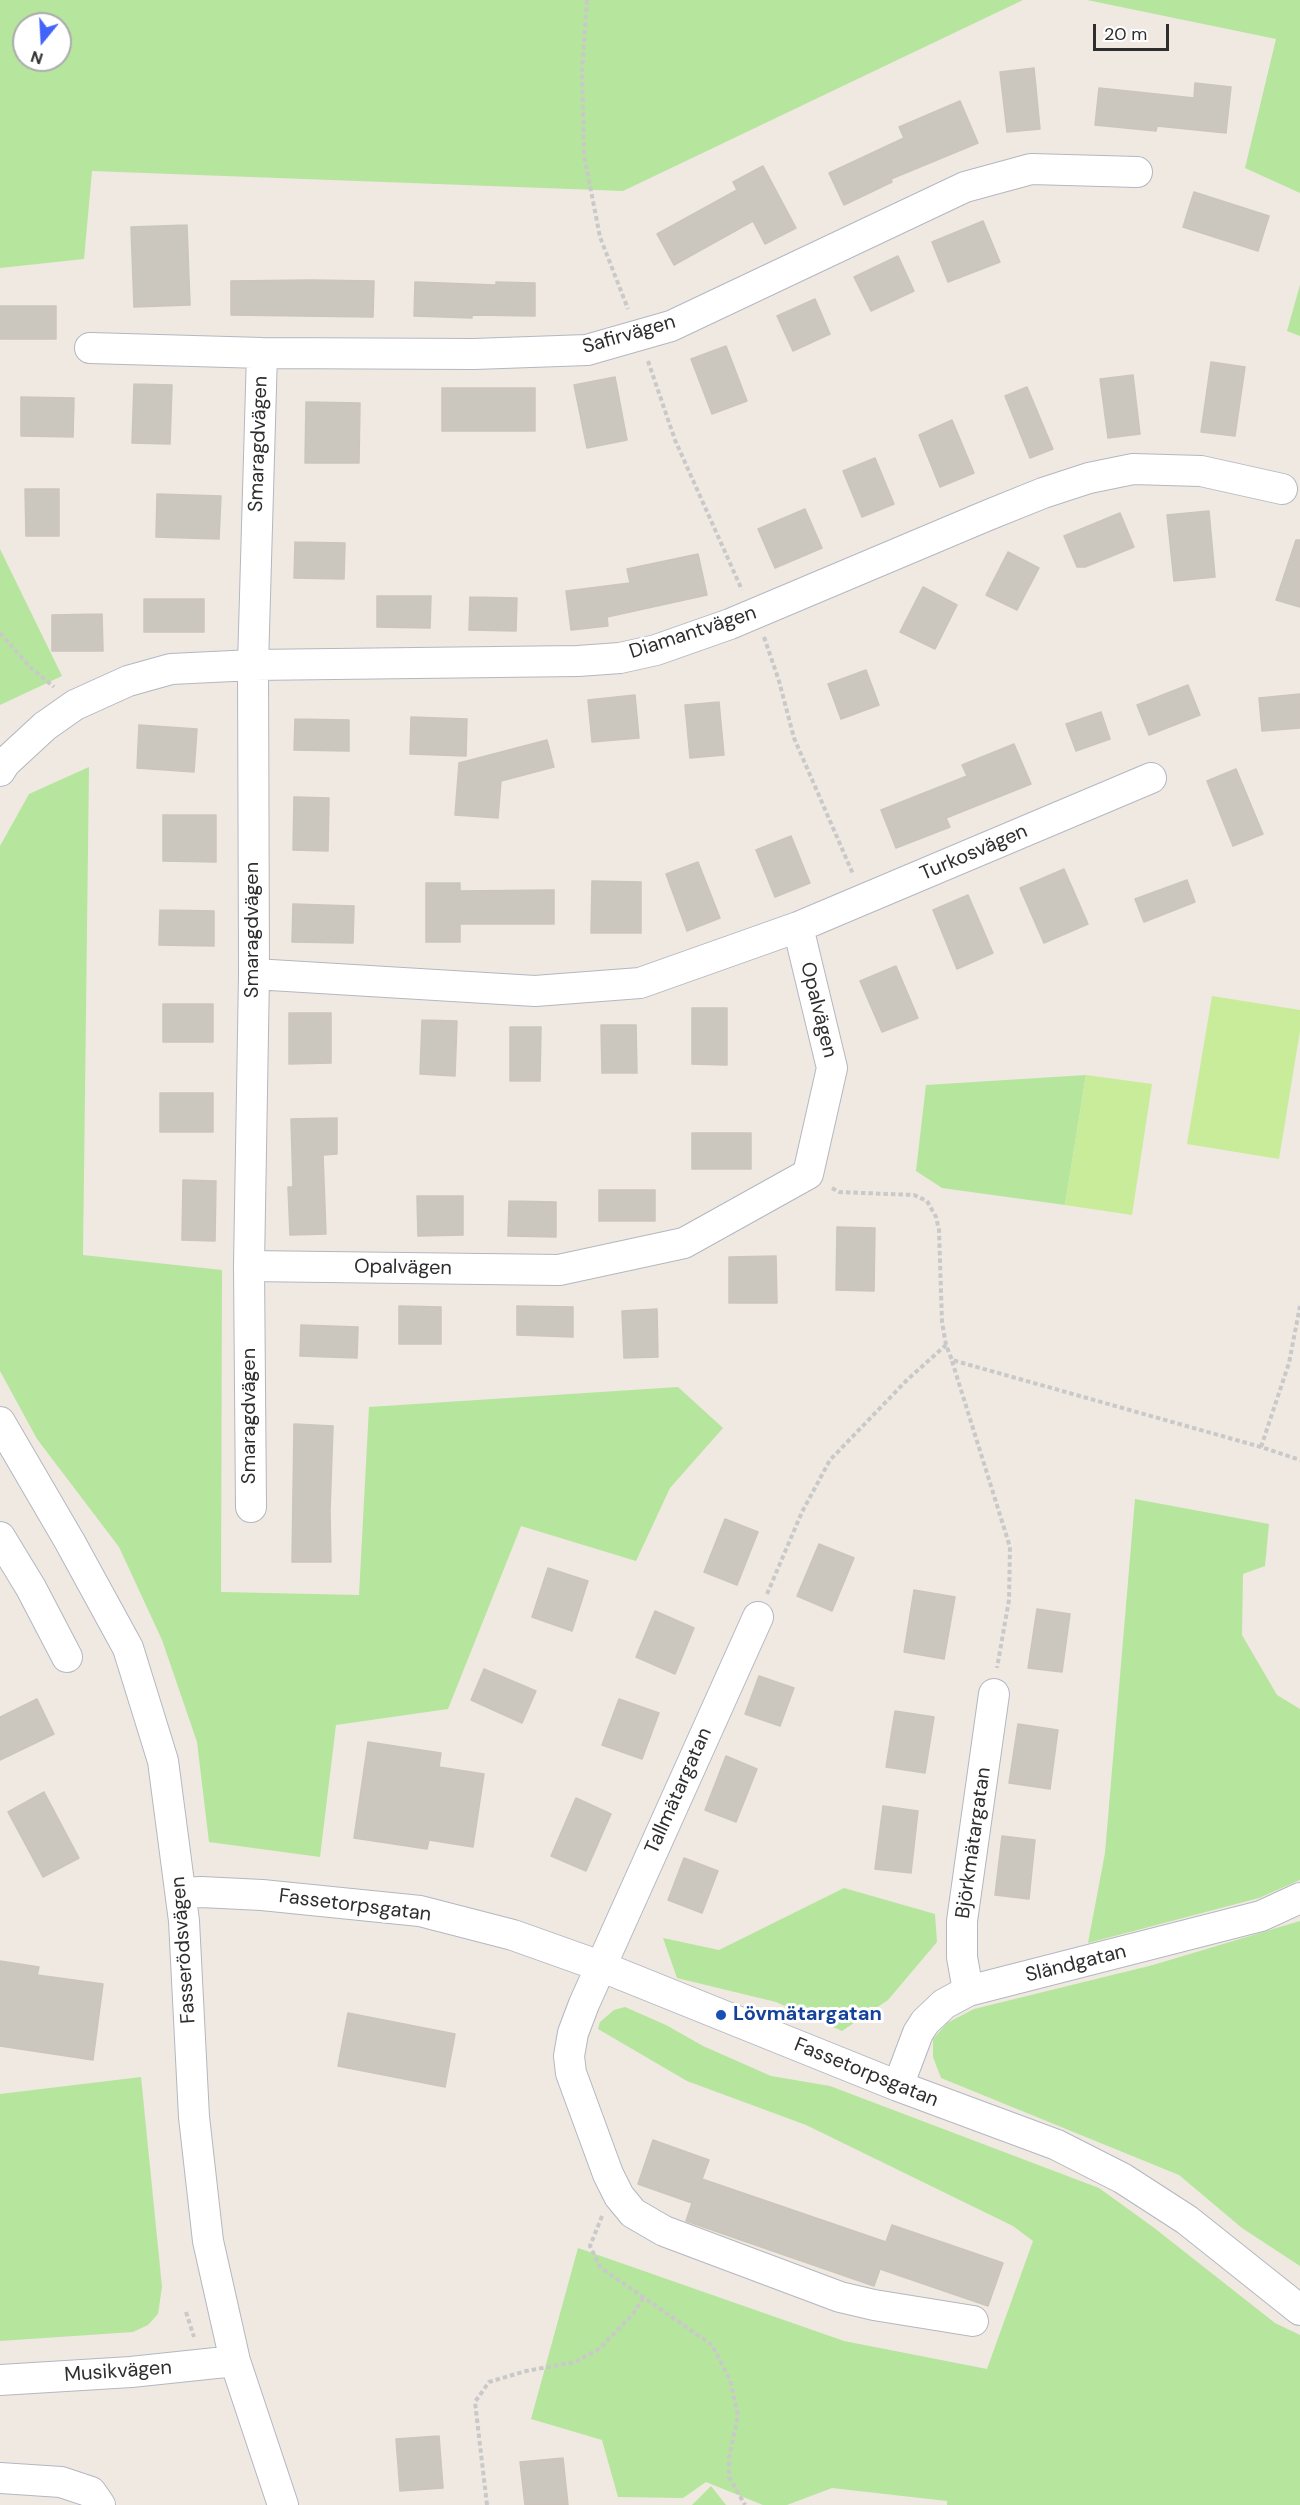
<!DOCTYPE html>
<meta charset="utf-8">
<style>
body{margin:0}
#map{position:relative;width:1300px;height:2505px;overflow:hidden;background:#efe9e1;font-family:"DM Sans",sans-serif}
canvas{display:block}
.north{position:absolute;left:12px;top:12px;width:60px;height:60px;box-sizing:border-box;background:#fff;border:2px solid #ababab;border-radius:50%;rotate:198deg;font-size:16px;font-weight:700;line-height:24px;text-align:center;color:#2e2e2e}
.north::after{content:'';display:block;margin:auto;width:21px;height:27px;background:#4264fb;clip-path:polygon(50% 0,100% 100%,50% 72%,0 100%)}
.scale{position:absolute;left:1093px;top:24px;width:76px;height:27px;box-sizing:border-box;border:3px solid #2e2e2e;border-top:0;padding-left:8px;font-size:18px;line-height:21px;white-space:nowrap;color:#2e2e2e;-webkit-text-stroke:4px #fff;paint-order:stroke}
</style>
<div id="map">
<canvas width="1300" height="2505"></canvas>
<div class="north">N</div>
<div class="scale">20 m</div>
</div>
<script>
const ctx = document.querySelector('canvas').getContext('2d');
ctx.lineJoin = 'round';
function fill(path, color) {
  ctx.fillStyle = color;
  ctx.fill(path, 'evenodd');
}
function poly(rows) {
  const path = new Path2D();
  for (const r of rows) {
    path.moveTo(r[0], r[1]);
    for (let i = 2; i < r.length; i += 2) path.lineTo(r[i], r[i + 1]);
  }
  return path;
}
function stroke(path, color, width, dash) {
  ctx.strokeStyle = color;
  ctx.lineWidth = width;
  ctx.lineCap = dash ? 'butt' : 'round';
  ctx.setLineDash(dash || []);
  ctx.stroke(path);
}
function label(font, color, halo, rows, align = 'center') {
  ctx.font = font + ' "DM Sans",sans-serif';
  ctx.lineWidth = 6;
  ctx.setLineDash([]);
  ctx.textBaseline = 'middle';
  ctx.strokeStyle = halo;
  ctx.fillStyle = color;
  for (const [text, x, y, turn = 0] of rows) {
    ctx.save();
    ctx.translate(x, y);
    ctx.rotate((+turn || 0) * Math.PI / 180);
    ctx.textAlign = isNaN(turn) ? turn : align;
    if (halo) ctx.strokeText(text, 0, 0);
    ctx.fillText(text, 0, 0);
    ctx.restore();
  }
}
const green = poly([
 [0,0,1023,0,623,191,92,171,84,259,0,268],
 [24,24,60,24,60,60,24,60],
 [1087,0,1300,0,1300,193,1245,168,1276,39],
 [1300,285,1300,336,1287,331],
 [0,549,62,676,0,705],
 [89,767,83,1255,222,1270,221,1592,359,1595,369,1407,678,1387,723,1428,670,1488,636,1561,521,1526,448,1709,336,1725,320,1857,209,1842,197,1742,162,1640,119,1547,37,1439,0,1371,0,846,29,794],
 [1086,1075,1065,1205,942,1188,916,1171,926,1085],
 [1135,1499,1269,1524,1265,1566,1243,1574,1242,1635,1277,1695,1300,1709,1300,1880,1259,1898,1088,1943,1105,1853],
 [844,1888,935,1914,937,1942,888,2000,842,2031,776,2002,677,1978,663,1938,719,1950],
 [1300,1921,1300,2266,1242,2228,1179,2175,941,2078,933,2057,933,2039,947,2023,974,2009,1153,1965],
 [625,2007,666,2025,703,2046,771,2076,830,2086,1099,2188,1153,2227,1275,2323,1300,2335,1300,2505,947,2505,947,2501,832,2488,787,2505,763,2505,706,2482,683,2498,618,2497,602,2440,531,2419,578,2248,844,2341,987,2369,1033,2241,1013,2226,806,2125,687,2081,598,2029,600,2022,614,2010],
 [141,2077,162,2287,158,2314,148,2325,133,2332,0,2341,0,2094],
 [711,2486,726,2505,692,2505]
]);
const pitch = poly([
 [1212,996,1300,1010,1300,1031,1279,1159,1187,1144],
 [1086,1075,1152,1084,1132,1215,1065,1205]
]);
const building = poly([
 [1034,68,1040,129,1007,132,1000,72,1034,68],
 [1195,83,1231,87,1226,133,1157,126,1156,131,1095,125,1099,88,1194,98,1195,83],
 [960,101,978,143,891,179,892,182,844,205,829,173,904,138,899,127,960,101],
 [763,166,796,228,765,244,753,221,674,265,657,234,737,190,733,182,763,166],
 [1194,192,1269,216,1258,251,1183,227,1194,192],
 [983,221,1000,262,948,282,932,242,983,221],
 [187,225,190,305,134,307,131,227,187,225],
 [898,256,914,291,871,311,854,277,898,256],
 [311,280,374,281,373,317,231,315,231,281,311,280],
 [415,282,496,285,496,282,535,283,535,316,472,315,472,318,414,316,415,282],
 [815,299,830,334,793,351,777,316,815,299],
 [0,306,56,306,56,339,0,339,0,306],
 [726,346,747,401,712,414,691,359,726,346],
 [1211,362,1245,367,1235,436,1201,432,1211,362],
 [1133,375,1140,434,1108,438,1100,379,1133,375],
 [615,377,627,440,587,448,574,385,615,377],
 [134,384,172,385,170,444,132,443,134,384],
 [1027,387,1053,449,1030,458,1005,396,1027,387],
 [442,388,535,388,535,431,442,431,442,388],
 [21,397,74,398,73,437,21,436,21,397],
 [306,402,360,403,359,463,305,463,306,402],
 [952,420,974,473,940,487,919,435,952,420],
 [875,458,894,504,862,517,843,471,875,458],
 [25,489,59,489,59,536,26,536,25,489],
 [157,494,221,496,219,539,156,537,157,494],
 [805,509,822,548,775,568,758,529,805,509],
 [1209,511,1215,577,1174,581,1167,515,1209,511],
 [1120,513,1134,547,1085,567,1077,567,1064,536,1120,513],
 [1296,540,1300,540,1300,607,1276,600,1296,540],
 [295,542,345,543,344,579,294,578,295,542],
 [1008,552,1039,568,1017,610,986,595,1008,552],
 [698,554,707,595,607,617,608,626,571,630,566,591,630,583,627,569,698,554],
 [923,587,957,605,935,649,900,632,923,587],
 [377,596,431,596,430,628,377,627,377,596],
 [470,597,517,598,516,631,469,630,470,597],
 [144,599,204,599,204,632,144,632,144,599],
 [102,614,103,651,52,651,52,615,102,614],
 [866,670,879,705,841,719,828,684,866,670],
 [1188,685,1200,715,1149,735,1137,705,1188,685],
 [1300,694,1300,728,1262,731,1259,698,1300,694],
 [635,695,639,738,592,742,588,700,635,695],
 [719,702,724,755,690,758,685,705,719,702],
 [1101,712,1110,739,1076,751,1066,724,1101,712],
 [411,717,467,719,466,756,410,754,411,717],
 [295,719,349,720,349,751,294,750,295,719],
 [139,725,197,729,194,772,137,768,139,725],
 [547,740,554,767,501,781,498,818,455,815,459,763,547,740],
 [1014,744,1031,784,946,818,950,827,896,848,881,810,967,776,962,765,1014,744],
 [1236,769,1263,834,1233,846,1207,781,1236,769],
 [294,797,329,798,328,851,293,850,294,797],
 [163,815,216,815,216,862,163,861,163,815],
 [791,836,810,883,775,897,756,850,791,836],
 [698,862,720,918,687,931,666,874,698,862],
 [1064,869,1088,924,1044,943,1020,888,1064,869],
 [1187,880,1195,902,1144,922,1135,899,1187,880],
 [592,881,641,882,641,933,591,933,592,881],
 [426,883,460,883,460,891,554,890,554,924,460,924,460,942,426,942,426,883],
 [968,895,993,953,957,969,933,910,968,895],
 [293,904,354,906,353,943,292,942,293,904],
 [160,910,214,911,214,946,159,945,160,910],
 [896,966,918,1018,882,1032,860,981,896,966],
 [163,1004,213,1004,213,1042,163,1042,163,1004],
 [692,1008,727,1008,727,1065,692,1064,692,1008],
 [289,1013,331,1013,331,1063,289,1064,289,1013],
 [422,1020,457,1021,455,1076,420,1074,422,1020],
 [601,1025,636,1025,637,1073,602,1073,601,1025],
 [510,1027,541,1027,540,1081,510,1081,510,1027],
 [160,1093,213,1093,213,1132,160,1132,160,1093],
 [337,1118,337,1154,323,1155,326,1234,290,1235,288,1187,293,1187,291,1119,337,1118],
 [692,1133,751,1133,751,1169,692,1169,692,1133],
 [183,1180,216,1181,215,1241,182,1240,183,1180],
 [599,1190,655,1190,655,1221,599,1221,599,1190],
 [417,1196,463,1196,463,1235,418,1236,417,1196],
 [509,1201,556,1202,556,1237,508,1236,509,1201],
 [837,1227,875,1228,874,1291,836,1290,837,1227],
 [776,1256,777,1303,729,1303,729,1257,776,1256],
 [399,1306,441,1307,441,1344,399,1344,399,1306],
 [517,1306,573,1307,573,1337,517,1335,517,1306],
 [657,1309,658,1357,624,1358,622,1311,657,1309],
 [301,1325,358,1327,357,1358,300,1356,301,1325],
 [294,1424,333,1426,330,1511,331,1562,292,1562,294,1424],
 [725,1519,758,1532,737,1585,704,1572,725,1519],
 [819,1544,854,1558,832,1611,797,1596,819,1544],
 [548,1568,588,1581,572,1631,532,1617,548,1568],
 [914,1590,955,1597,944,1659,904,1652,914,1590],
 [1037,1609,1070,1614,1062,1672,1028,1668,1037,1609],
 [655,1611,694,1628,675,1674,636,1657,655,1611],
 [484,1669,536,1691,522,1723,471,1700,484,1669],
 [759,1676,794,1688,780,1726,745,1714,759,1676],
 [37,1699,54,1734,0,1760,0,1717,37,1699],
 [619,1699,659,1713,642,1759,602,1745,619,1699],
 [895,1711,934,1717,925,1773,886,1767,895,1711],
 [1018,1724,1058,1730,1050,1789,1009,1783,1018,1724],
 [368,1742,441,1753,439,1767,484,1774,473,1847,429,1840,427,1849,354,1838,368,1742],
 [726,1756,757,1769,736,1822,705,1810,726,1756],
 [44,1792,79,1858,43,1877,8,1812,44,1792],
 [576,1798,611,1814,586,1871,551,1856,576,1798],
 [883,1806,918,1811,911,1873,875,1869,883,1806],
 [1002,1836,1035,1840,1029,1899,995,1895,1002,1836],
 [684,1858,718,1871,702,1913,668,1900,684,1858],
 [0,1961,39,1967,37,1975,103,1984,93,2060,0,2046,0,1961],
 [348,2013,455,2034,445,2087,338,2066,348,2013],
 [653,2140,709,2160,702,2179,886,2242,892,2225,1003,2263,988,2306,880,2269,874,2286,686,2221,692,2203,638,2184,653,2140],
 [439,2436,443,2488,400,2491,396,2439,439,2436],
 [563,2458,568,2505,525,2505,520,2462,563,2458]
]);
const path = poly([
 [587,0,582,72,584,155,600,237,628,309],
 [648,361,675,440,742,590],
 [0,633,30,667,54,687],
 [764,637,779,681,794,738,853,874],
 [832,1188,839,1192,914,1195,927,1201,936,1217,939,1230,942,1322,946,1345,952,1360,1261,1447,1300,1460],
 [952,1361,1010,1547,1009,1600,997,1668],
 [1261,1447,1289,1363,1300,1306],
 [767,1594,802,1512,830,1460,907,1380,946,1345],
 [602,2216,590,2246,600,2267,712,2345,730,2380,738,2415,729,2458,729,2477,745,2505],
 [186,2312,194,2337],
 [487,2505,475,2402,489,2382,526,2371,575,2362,599,2349,633,2314,643,2298]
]);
const minor = poly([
 [90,348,262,353,474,354,587,350,671,326,965,187,1031,169,1137,172],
 [0,771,5,763,45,726,75,705,128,681,171,669,253,665,578,661,620,658,656,650,730,624,986,516,1043,493,1089,478,1133,469,1201,471,1282,489],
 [798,927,1151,778],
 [249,1266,559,1270,684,1243,808,1174,832,1068,798,927,640,983,535,991,254,974],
 [0,1422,70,1542,128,1648,163,1761,184,1921,194,2117,208,2241,235,2361,283,2505],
 [251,1507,249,1266,254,974,253,665,262,353],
 [0,1537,31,1588,67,1657],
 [758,1617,584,2004,573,2033,569,2056,571,2073,608,2174,619,2196,633,2213,664,2231,840,2297,874,2305,973,2321],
 [182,1893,201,1892,262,1895,420,1911,513,1935,600,1966,898,2086,1057,2145,1122,2178,1187,2220,1300,2310],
 [968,1991,962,1957,962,1921,994,1694],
 [898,2086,918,2033,925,2022,944,2004,968,1991,1261,1916,1300,1898],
 [0,2380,131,2372,235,2361],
 [0,2478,61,2482,91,2492,100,2505]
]);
const markers = [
 [721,2015,6,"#1a4fb4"]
];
const streetNames = [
 ["Safirvägen",629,335,-16],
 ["Smaragdvägen",259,444,-88],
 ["Diamantvägen",693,633,-18],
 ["Turkosvägen",974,853,-23],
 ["Smaragdvägen",253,930,-90],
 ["Opalvägen",818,1010,76],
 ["Opalvägen",403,1268,1],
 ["Smaragdvägen",250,1416,-90],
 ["Tallmätargatan",679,1791,-66],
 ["Björkmätargatan",974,1843,-82],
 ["Fassetorpsgatan",355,1906,7],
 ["Fasserödsvägen",184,1950,-94],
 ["Sländgatan",1076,1964,-14],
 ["Fassetorpsgatan",866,2073,22],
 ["Musikvägen",118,2372,-4]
];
const transitNames = [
 ["Lövmätargatan",733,2015]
];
fill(green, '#b6e59e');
fill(pitch, '#c9ec9a');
fill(building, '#cbc7bf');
stroke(building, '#cbc5ba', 1.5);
stroke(minor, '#b4b7c1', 32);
stroke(path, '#c9c9c9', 4, [4.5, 3]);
stroke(minor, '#fff', 30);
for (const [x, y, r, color] of markers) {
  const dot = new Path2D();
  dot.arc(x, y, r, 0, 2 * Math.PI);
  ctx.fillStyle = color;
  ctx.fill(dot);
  stroke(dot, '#fff', 2);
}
label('20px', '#2e2e2e', '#fff', streetNames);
label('bold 20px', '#164399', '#fff', transitNames, 'left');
</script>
